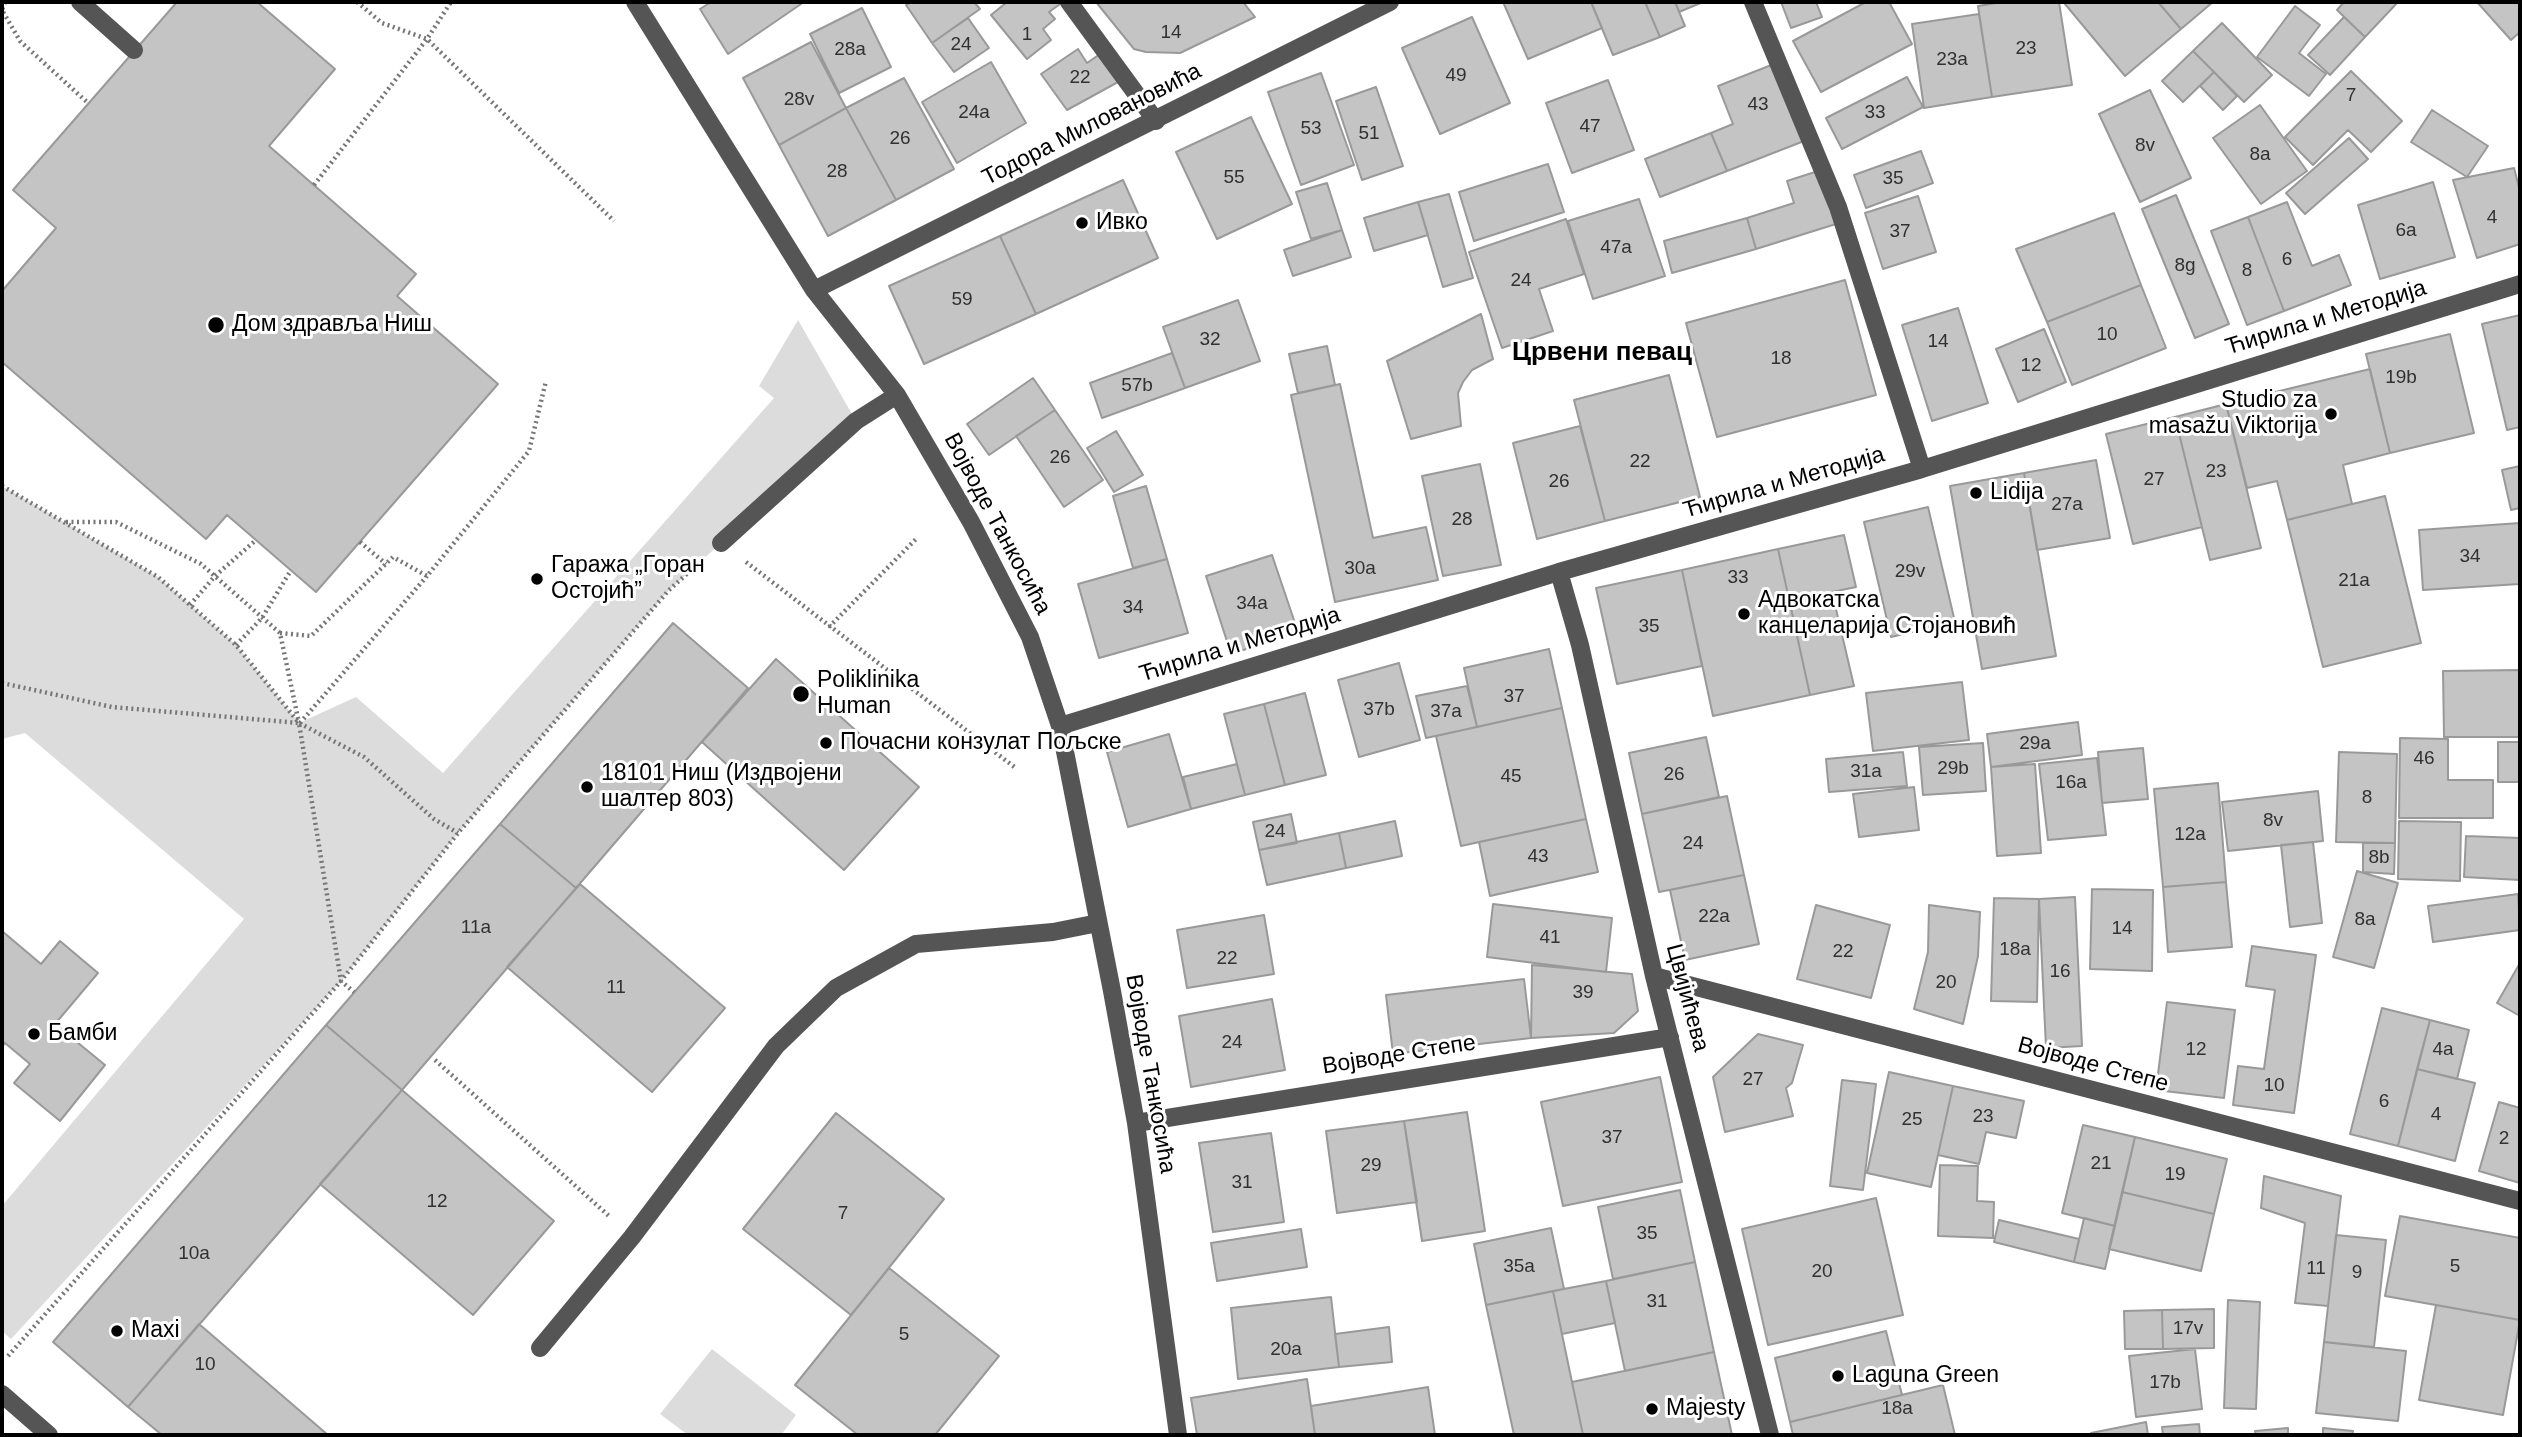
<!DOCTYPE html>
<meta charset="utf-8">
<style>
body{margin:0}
#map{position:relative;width:2522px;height:1437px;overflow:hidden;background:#fff;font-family:Helvetica,sans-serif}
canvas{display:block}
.frame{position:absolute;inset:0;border:4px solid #000;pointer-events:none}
</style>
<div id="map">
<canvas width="2522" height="1437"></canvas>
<div class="frame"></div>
</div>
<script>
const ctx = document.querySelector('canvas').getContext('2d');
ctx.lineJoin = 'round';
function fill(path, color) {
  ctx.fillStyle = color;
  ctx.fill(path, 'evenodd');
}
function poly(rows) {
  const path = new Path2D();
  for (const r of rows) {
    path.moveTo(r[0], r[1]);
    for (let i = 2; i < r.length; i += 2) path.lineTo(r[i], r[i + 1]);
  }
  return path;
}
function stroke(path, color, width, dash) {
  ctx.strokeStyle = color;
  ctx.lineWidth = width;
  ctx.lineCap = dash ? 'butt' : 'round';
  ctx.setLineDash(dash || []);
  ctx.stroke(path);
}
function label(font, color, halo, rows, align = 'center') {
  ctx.font = font + ' Helvetica,sans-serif';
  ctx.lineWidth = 6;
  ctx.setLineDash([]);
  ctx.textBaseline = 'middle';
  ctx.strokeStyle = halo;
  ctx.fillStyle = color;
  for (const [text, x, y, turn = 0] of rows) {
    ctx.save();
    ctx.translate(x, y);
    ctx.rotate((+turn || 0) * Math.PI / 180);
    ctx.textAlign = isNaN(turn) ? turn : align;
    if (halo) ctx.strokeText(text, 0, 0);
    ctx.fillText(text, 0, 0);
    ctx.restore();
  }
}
const green = poly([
 [798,320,856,421,669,590,458,833,341,981,11,1339,2,1331,2,1206,244,919,25,733,2,739,2,486,158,577,236,645,299,723,356,697,443,773,774,398,759,386],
 [712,1349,796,1415,781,1435,688,1435,660,1414]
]);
const building = poly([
 [177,2,257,2,335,69,269,146,416,274,397,296,498,384,316,592,227,515,206,539,2,362,2,291,56,228,13,190,177,2],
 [711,2,804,2,728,54,700,9,711,2],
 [911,2,974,2,980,9,932,43,906,5,911,2],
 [1007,2,1063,2,1049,12,1055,19,1043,29,1051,40,1027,59,991,15,1007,2],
 [1096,2,1243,2,1255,17,1180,53,1146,52,1134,49,1096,2],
 [1503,2,1591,2,1602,28,1528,59,1503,2],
 [1591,2,1645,2,1660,37,1613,55,1591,2],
 [1645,2,1675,2,1685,26,1660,37,1645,2],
 [1675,2,1703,2,1679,12,1675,2],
 [1781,2,1816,2,1822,17,1791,28,1781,2],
 [1866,2,1889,2,1912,44,1821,92,1793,41,1866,2],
 [2002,2,2059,2,2072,85,1992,97,1978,6,2002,2],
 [2068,2,2158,2,2181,29,2125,76,2065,4,2068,2],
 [2158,2,2213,2,2181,29,2158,2],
 [2344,2,2398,2,2365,37,2337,10,2344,2],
 [2477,2,2520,2,2520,32,2511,40,2477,2],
 [2295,6,2320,25,2299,53,2326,74,2309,96,2257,57,2295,6],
 [862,8,891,67,839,93,810,34,862,8],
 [1979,14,1992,97,1924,108,1912,24,1979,14],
 [1472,17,1510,103,1440,134,1402,48,1472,17],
 [2344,17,2365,37,2330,75,2308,55,2344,17],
 [968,18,989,48,954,72,932,43,968,18],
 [2222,23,2272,75,2244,102,2193,51,2222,23],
 [811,42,846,108,779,145,743,78,811,42],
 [1078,49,1087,63,1100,54,1118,82,1067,110,1041,74,1078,49],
 [2193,51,2214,72,2183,102,2162,81,2193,51],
 [991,62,1026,123,957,163,922,102,991,62],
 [1774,64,1804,141,1727,171,1711,133,1733,124,1718,86,1774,64],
 [2351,71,2402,121,2371,152,2348,130,2313,165,2285,137,2351,71],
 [2214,72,2237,96,2223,110,2200,86,2214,72],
 [1321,73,1354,165,1301,185,1268,92,1321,73],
 [1907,77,1923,107,1842,149,1826,118,1907,77],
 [904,78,954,169,896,200,846,108,904,78],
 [1608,80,1634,150,1572,173,1546,103,1608,80],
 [1376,87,1403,166,1362,180,1336,101,1376,87],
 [2150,90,2191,178,2140,202,2099,114,2150,90],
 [2260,105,2307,171,2261,204,2213,138,2260,105],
 [846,108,896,200,828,236,779,145,846,108],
 [2432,110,2488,146,2467,177,2411,142,2432,110],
 [1251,117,1292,204,1217,239,1176,152,1251,117],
 [1711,133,1727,171,1660,197,1645,159,1711,133],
 [2349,138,2368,159,2305,214,2286,193,2349,138],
 [1921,151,1933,183,1866,208,1854,175,1921,151],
 [1548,164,1564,212,1474,241,1459,192,1548,164],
 [2514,168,2520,191,2520,244,2477,258,2453,180,2514,168],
 [1818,171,1836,224,1756,249,1747,218,1794,203,1787,181,1818,171],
 [1123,180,1158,258,1036,314,1000,236,1123,180],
 [2433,182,2455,257,2380,279,2358,205,2433,182],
 [1327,183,1342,230,1311,239,1296,192,1327,183],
 [1449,194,1473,278,1443,287,1418,202,1449,194],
 [2176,195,2229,324,2195,338,2142,209,2176,195],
 [1918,196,1936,252,1883,269,1865,213,1918,196],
 [1639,199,1665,276,1593,299,1568,221,1639,199],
 [1418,202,1428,235,1374,251,1364,218,1418,202],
 [2287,202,2312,266,2339,255,2351,285,2284,311,2248,217,2287,202],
 [2114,213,2141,285,2047,322,2016,249,2114,213],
 [2248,217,2284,311,2247,325,2211,231,2248,217],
 [1747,218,1756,249,1672,273,1664,241,1747,218],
 [1566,219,1584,274,1539,289,1553,331,1502,348,1469,252,1566,219],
 [1342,230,1351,257,1293,276,1284,250,1342,230],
 [1000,236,1036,314,924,364,889,286,1000,236],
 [1845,280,1876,395,1717,437,1686,323,1845,280],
 [2141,285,2166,348,2072,385,2047,322,2141,285],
 [1238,300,1260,361,1185,388,1163,327,1238,300],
 [1958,308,1988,403,1932,421,1902,325,1958,308],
 [1481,314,1493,359,1472,370,1463,382,1458,393,1461,426,1411,439,1387,361,1481,314],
 [2520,315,2520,427,2507,430,2482,324,2520,315],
 [2044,329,2066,382,2018,402,1996,349,2044,329],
 [2450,334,2474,433,2390,453,2366,354,2450,334],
 [1327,346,1335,385,1298,393,1289,354,1327,346],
 [1172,353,1185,388,1102,418,1090,383,1172,353],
 [2370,369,2390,453,2343,465,2352,504,2287,520,2277,481,2247,488,2226,404,2370,369],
 [1669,375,1700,497,1605,521,1574,400,1669,375],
 [1033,378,1055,410,989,455,967,424,1033,378],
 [1340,384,1373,538,1426,527,1438,580,1335,602,1291,395,1340,384],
 [2226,404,2261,548,2210,560,2175,417,2226,404],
 [1055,410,1103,480,1064,507,1016,436,1055,410],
 [2175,417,2202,527,2133,544,2106,434,2175,417],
 [1580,426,1605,521,1537,539,1513,443,1580,426],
 [1116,431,1143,475,1114,492,1087,448,1116,431],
 [2096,460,2110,538,2037,550,2024,473,2096,460],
 [1480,464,1501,565,1443,576,1422,476,1480,464],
 [2520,466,2520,508,2511,510,2502,470,2520,466],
 [2024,473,2056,656,1982,669,1950,486,2024,473],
 [1146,486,1167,559,1133,568,1113,496,1146,486],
 [2385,496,2421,643,2323,667,2287,520,2385,496],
 [1928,507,1955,622,1891,637,1864,522,1928,507],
 [2520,523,2520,584,2423,590,2419,530,2520,523],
 [1844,535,1856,587,1832,592,1854,686,1810,695,1778,549,1844,535],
 [1778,549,1810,695,1713,716,1682,570,1778,549],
 [1272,555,1298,632,1231,654,1206,576,1272,555],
 [1167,559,1188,633,1099,658,1078,584,1167,559],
 [1682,570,1702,666,1617,684,1596,588,1682,570],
 [673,623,748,688,576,888,500,824,673,623],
 [1549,649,1562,708,1477,727,1464,668,1549,649],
 [776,659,919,787,844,870,702,742,776,659],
 [1399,663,1420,740,1359,757,1338,680,1399,663],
 [2520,670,2520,737,2444,737,2443,671,2520,670],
 [1962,682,1969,740,1873,751,1866,693,1962,682],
 [1467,686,1477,727,1426,738,1416,696,1467,686],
 [1305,693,1326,775,1285,785,1264,704,1305,693],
 [1264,704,1285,785,1245,795,1224,714,1264,704],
 [1562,708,1586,819,1461,846,1436,736,1562,708],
 [2078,722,2082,755,1991,767,1987,734,2078,722],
 [1169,734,1191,809,1128,827,1107,752,1169,734],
 [1706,737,1719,797,1642,814,1629,753,1706,737],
 [2400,738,2448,739,2448,780,2493,780,2493,818,2399,818,2400,738],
 [2498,742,2520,742,2520,782,2498,782,2498,742],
 [1983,743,1986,791,1923,795,1919,747,1983,743],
 [2143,748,2148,799,2102,803,2098,752,2143,748],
 [1903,752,1907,786,1829,792,1826,759,1903,752],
 [2339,752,2397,754,2395,843,2336,842,2339,752],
 [2097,758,2106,835,2048,840,2039,764,2097,758],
 [1237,764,1245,795,1191,809,1183,777,1237,764],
 [2035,764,2041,853,1997,856,1991,767,2035,764],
 [2218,783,2226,882,2163,887,2154,789,2218,783],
 [1914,787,1919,830,1859,837,1853,794,1914,787],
 [2318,791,2323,841,2228,851,2222,802,2318,791],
 [1727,796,1744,875,1659,892,1642,814,1727,796],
 [1291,814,1297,843,1259,850,1253,822,1291,814],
 [1586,819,1598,872,1490,896,1479,842,1586,819],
 [1395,821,1402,856,1346,868,1339,833,1395,821],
 [2399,821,2461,822,2460,881,2398,879,2399,821],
 [500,824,576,888,402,1090,326,1025,500,824],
 [1339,833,1346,868,1267,885,1259,850,1339,833],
 [2466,836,2520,838,2520,880,2464,877,2466,836],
 [2313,842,2322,923,2290,927,2281,845,2313,842],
 [2363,843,2395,843,2394,874,2363,872,2363,843],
 [2357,871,2398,883,2374,968,2333,957,2357,871],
 [1744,875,1759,944,1685,960,1670,890,1744,875],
 [2226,882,2232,947,2168,952,2163,887,2226,882],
 [580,884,725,1008,652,1092,507,967,580,884],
 [2092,889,2153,890,2152,971,2090,969,2092,889],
 [2518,894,2520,930,2433,942,2428,906,2518,894],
 [2075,897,2082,1046,2046,1048,2039,899,2075,897],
 [1994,898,2039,899,2037,1002,1991,1001,1994,898],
 [1493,904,1612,918,1606,972,1487,957,1493,904],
 [1816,905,1890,925,1871,998,1797,979,1816,905],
 [1929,905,1980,912,1978,956,1963,1024,1914,1009,1928,952,1929,905],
 [1264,915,1274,974,1187,988,1177,930,1264,915],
 [2,931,41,964,60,941,98,973,55,1024,105,1065,60,1121,14,1083,30,1064,5,1043,2,1047,2,931],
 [2252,946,2316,955,2294,1113,2233,1105,2238,1066,2264,1069,2275,990,2246,986,2252,946],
 [2520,963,2520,1016,2497,1003,2520,963],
 [1532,965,1632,974,1638,1011,1614,1033,1531,1038,1532,965],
 [1524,979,1531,1038,1393,1054,1386,995,1524,979],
 [1272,999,1285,1070,1191,1087,1179,1016,1272,999],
 [2167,1002,2235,1010,2224,1098,2156,1090,2167,1002],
 [2382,1008,2430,1020,2398,1146,2350,1134,2382,1008],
 [2430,1020,2469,1030,2457,1079,2417,1069,2430,1020],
 [326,1025,402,1090,128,1407,53,1342,326,1025],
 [1758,1034,1803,1045,1792,1083,1786,1088,1793,1116,1725,1132,1713,1077,1758,1034],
 [2417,1069,2475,1083,2455,1161,2398,1146,2417,1069],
 [1889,1072,1953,1086,1931,1187,1867,1173,1889,1072],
 [1660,1077,1682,1182,1563,1206,1541,1102,1660,1077],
 [1842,1080,1876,1084,1863,1190,1830,1186,1842,1080],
 [1953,1086,2024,1101,2016,1138,1986,1132,1979,1164,1938,1155,1953,1086],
 [402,1090,554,1221,473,1315,320,1184,402,1090],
 [2499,1102,2520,1108,2520,1183,2479,1171,2499,1102],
 [1467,1112,1485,1231,1422,1241,1404,1121,1467,1112],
 [836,1113,944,1199,851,1315,743,1229,836,1113],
 [1404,1121,1417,1202,1337,1213,1326,1131,1404,1121],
 [2083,1125,2135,1137,2115,1226,2062,1213,2083,1125],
 [1271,1133,1284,1222,1213,1232,1199,1143,1271,1133],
 [2135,1137,2227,1159,2214,1214,2122,1192,2135,1137],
 [1940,1165,1978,1166,1977,1201,1994,1202,1993,1238,1938,1236,1940,1165],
 [2264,1176,2341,1196,2328,1306,2295,1303,2305,1223,2261,1208,2264,1176],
 [1680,1190,1695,1262,1613,1279,1598,1207,1680,1190],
 [2122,1192,2214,1214,2201,1271,2109,1249,2122,1192],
 [1876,1198,1903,1315,1768,1345,1742,1229,1876,1198],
 [2400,1216,2520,1238,2520,1320,2385,1296,2400,1216],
 [2084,1218,2115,1226,2105,1269,2074,1262,2084,1218],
 [1999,1220,2079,1239,2074,1262,1994,1242,1999,1220],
 [1551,1228,1564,1289,1486,1305,1474,1244,1551,1228],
 [1301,1229,1307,1267,1217,1281,1211,1243,1301,1229],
 [2336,1235,2386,1240,2374,1347,2324,1342,2336,1235],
 [1695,1262,1714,1352,1625,1371,1606,1281,1695,1262],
 [889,1268,999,1356,935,1435,858,1435,795,1385,889,1268],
 [1606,1281,1615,1323,1562,1334,1553,1291,1606,1281],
 [1553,1291,1583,1435,1514,1435,1486,1305,1553,1291],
 [1331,1297,1339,1367,1238,1379,1231,1308,1331,1297],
 [2228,1300,2260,1302,2256,1409,2224,1408,2228,1300],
 [2436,1305,2520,1320,2503,1415,2419,1400,2436,1305],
 [2214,1309,2214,1348,2163,1349,2162,1310,2214,1309],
 [2162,1310,2163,1349,2125,1349,2124,1311,2162,1310],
 [199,1324,328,1435,162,1435,128,1407,199,1324],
 [1389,1327,1392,1362,1339,1367,1335,1334,1389,1327],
 [1886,1331,1902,1395,1790,1422,1775,1358,1886,1331],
 [2324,1342,2406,1351,2398,1421,2316,1413,2324,1342],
 [2195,1349,2202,1409,2136,1417,2129,1356,2195,1349],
 [1714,1352,1732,1435,1583,1435,1572,1382,1714,1352],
 [1307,1379,1315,1435,1197,1435,1191,1398,1307,1379],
 [1943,1385,1955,1435,1793,1435,1790,1422,1943,1385],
 [1428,1387,1435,1435,1315,1435,1311,1406,1428,1387],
 [2146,1422,2148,1435,2092,1435,2091,1433,2146,1422],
 [2199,1424,2200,1435,2163,1435,2162,1427,2199,1424],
 [2288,1428,2288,1435,2256,1435,2255,1431,2288,1428],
 [2323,1428,2353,1431,2352,1435,2323,1435,2323,1428]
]);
const path = poly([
 [5,2,2,10,20,41,88,103],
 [357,2,382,23,427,39,614,221],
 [314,185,427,39,451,2],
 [2,486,158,577,236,645,299,723,364,757,434,819,458,833],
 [66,522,116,522,201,564,280,633,299,723],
 [360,542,386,564],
 [746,562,1017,769],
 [190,605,215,576,256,540],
 [829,627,916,539],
 [280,633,311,636,393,557,427,576,529,451,546,381],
 [236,645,262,618,291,570],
 [2,683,112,707,299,723,341,981,354,992],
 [300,723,427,576],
 [435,1060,609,1216],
 [8,1356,341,981,458,833,669,590,699,563]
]);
const minor = poly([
 [80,2,134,50],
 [635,2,814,290,897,395,971,522,1030,637,1060,726,1112,991,1136,1123,1178,1435],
 [1069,2,1156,121],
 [1753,2,1838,207,1922,469],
 [814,290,1390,2],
 [721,543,856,421,897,395],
 [1559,572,1580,645,1654,976,1770,1435],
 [1060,726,1559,572,1922,469,2520,284],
 [1654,976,2520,1201],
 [1136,1123,1670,1037],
 [540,1348,632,1237,776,1046,836,988,916,944,1053,932,1098,923],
 [2,1394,49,1435]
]);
const markers = [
 [1082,223,7,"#000"],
 [216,325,9,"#000"],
 [2331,414,7,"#000"],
 [1976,493,7,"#000"],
 [537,579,7,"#000"],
 [1744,614,7,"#000"],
 [801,694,9,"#000"],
 [826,743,7,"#000"],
 [587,787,7,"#000"],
 [34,1034,7,"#000"],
 [117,1331,7,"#000"],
 [1838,1376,7,"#000"],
 [1652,1409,7,"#000"]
];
const numberNames = [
 ["14",1171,33],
 ["1",1027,35],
 ["24",961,45],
 ["23",2026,49],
 ["28a",850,50],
 ["23a",1952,60],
 ["49",1456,76],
 ["22",1080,78],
 ["7",2351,96],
 ["28v",799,100],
 ["43",1758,105],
 ["24a",974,113],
 ["33",1875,113],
 ["47",1590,127],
 ["53",1311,129],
 ["51",1369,134],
 ["26",900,139],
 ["8v",2145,146],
 ["8a",2260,155],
 ["28",837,172],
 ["55",1234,178],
 ["35",1893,179],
 ["4",2492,218],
 ["6a",2406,231],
 ["37",1900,232],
 ["47a",1616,248],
 ["6",2287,260],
 ["8g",2185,266],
 ["8",2247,271],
 ["24",1521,281],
 ["59",962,300],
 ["10",2107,335],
 ["32",1210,340],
 ["14",1938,342],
 ["18",1781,359],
 ["12",2031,366],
 ["19b",2401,378],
 ["57b",1137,386],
 ["26",1060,458],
 ["22",1640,462],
 ["23",2216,472],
 ["27",2154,480],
 ["26",1559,482],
 ["27a",2067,505],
 ["28",1462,520],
 ["34",2470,557],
 ["30a",1360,569],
 ["29v",1910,572],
 ["33",1738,578],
 ["21a",2354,581],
 ["34a",1252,604],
 ["34",1133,608],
 ["35",1649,627],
 ["37",1514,697],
 ["37b",1379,710],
 ["37a",1446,712],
 ["29a",2035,744],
 ["46",2424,759],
 ["29b",1953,769],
 ["31a",1866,772],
 ["26",1674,775],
 ["45",1511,777],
 ["16a",2071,783],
 ["8",2367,798],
 ["8v",2273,821],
 ["24",1275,832],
 ["12a",2190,835],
 ["24",1693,844],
 ["43",1538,857],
 ["8b",2379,858],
 ["22a",1714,917],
 ["8a",2365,920],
 ["11a",476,928],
 ["14",2122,929],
 ["41",1550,938],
 ["18a",2015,950],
 ["22",1843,952],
 ["22",1227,959],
 ["16",2060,972],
 ["20",1946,983],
 ["11",616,988],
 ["39",1583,993],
 ["24",1232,1043],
 ["12",2196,1050],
 ["4a",2443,1050],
 ["27",1753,1080],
 ["10",2274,1086],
 ["6",2384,1102],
 ["4",2436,1115],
 ["23",1983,1117],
 ["25",1912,1120],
 ["37",1612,1138],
 ["2",2504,1139],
 ["21",2101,1164],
 ["29",1371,1166],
 ["19",2175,1175],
 ["31",1242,1183],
 ["12",437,1202],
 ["7",843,1214],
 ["35",1647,1234],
 ["10a",194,1254],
 ["35a",1519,1267],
 ["5",2455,1267],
 ["11",2316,1269],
 ["20",1822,1272],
 ["9",2357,1273],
 ["31",1657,1302],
 ["17v",2188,1329],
 ["5",904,1335],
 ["20a",1286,1350],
 ["10",205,1365],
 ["17b",2165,1383],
 ["18a",1897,1409]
];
const streetNames = [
 ["Тодора Миловановића",1092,125,-27],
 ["Ћирила и Методија",2326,318,-17],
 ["Ћирила и Методија",1784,483,-16],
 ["Војводе Танкосића",997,524,62],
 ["Ћирила и Методија",1240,645,-17],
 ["Цвијићева",1687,998,75],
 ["Војводе Степе",1399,1055,-9],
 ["Војводе Степе",2093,1065,15],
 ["Војводе Танкосића",1150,1074,80]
];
const poiNames = [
 ["Ивко",1096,223],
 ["Дом здравља Ниш",232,325],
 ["Studio za",2317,401,"right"],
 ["masažu Viktorija",2317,427,"right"],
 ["Lidija",1990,493],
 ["Гаража „Горан",551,566],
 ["Остојић”",551,592],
 ["Адвокатска",1758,601],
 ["канцеларија Стојановић",1758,627],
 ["Poliklinika",817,681],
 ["Human",817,707],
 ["Почасни конзулат Пољске",840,743],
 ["18101 Ниш (Издвојени",601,774],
 ["шалтер 803)",601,800],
 ["Бамби",48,1034],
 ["Maxi",131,1331],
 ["Laguna Green",1852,1376],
 ["Majesty",1666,1409]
];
const quarterNames = [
 ["Црвени певац",1602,353]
];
fill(green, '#dcdcdc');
fill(building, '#c4c4c4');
stroke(building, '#999', 2);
stroke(path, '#777', 4.5, [2, 3.5]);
stroke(minor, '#555', 18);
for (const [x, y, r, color] of markers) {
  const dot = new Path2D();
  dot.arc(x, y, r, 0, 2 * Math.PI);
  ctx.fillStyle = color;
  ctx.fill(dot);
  stroke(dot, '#fff', 2.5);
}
label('19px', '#313131', null, numberNames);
label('23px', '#000', '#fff', streetNames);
label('23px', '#000', '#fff', poiNames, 'left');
label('bold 26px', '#000', '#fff', quarterNames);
</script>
